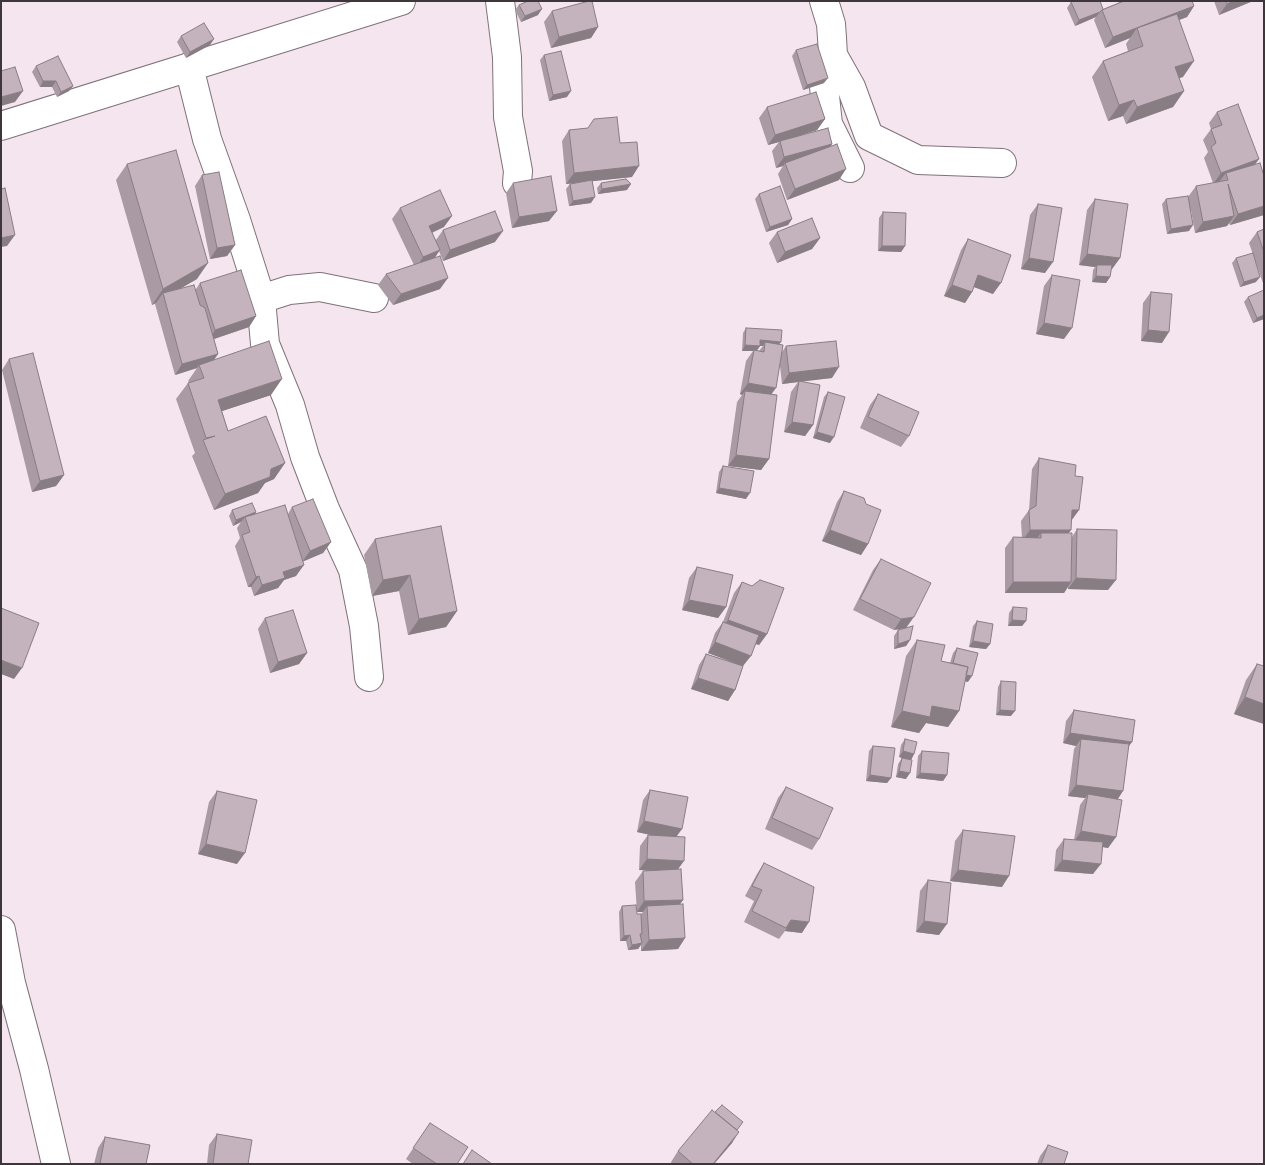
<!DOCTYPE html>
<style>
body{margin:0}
#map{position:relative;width:1265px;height:1165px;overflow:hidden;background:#f5e5ef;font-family:"IBM Plex Sans",sans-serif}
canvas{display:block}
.frame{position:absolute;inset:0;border:2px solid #3d373b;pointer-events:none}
</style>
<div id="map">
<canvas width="1265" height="1165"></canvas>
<div class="frame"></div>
</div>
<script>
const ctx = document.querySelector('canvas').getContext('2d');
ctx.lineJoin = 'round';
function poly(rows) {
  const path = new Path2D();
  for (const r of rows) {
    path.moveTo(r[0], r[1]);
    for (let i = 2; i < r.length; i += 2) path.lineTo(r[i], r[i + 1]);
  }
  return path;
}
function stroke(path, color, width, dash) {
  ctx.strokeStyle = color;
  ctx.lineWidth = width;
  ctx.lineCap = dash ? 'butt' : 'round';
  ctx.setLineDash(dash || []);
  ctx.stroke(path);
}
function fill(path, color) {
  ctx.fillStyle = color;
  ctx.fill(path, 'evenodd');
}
const street = poly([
 [500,1,507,57,508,117,518,171,517,183],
 [824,1,831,24,832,38,833,55,824,87,828,124,850,168],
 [833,55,851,87,869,136,918,160,1002,163],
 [189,67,207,139,236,220,261,299,265,344,290,405,305,457,325,509,353,570,364,626,369,677],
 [261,299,289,290,320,287,374,298],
 [1,930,11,983,34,1069,56,1164]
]);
const secondary = poly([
 [1,126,401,1]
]);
const wall = poly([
 [1120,1,1192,1,1194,6,1187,17,1179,20,1183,77,1179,78,1184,91,1173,107,1126,124,1123,116,1108,121,1092,77,1103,61,1128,51,1126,44,1130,38,1105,48,1094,20,1096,17,1075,26,1067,8,1071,2,1103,9,1118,3],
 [1214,1,1253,1,1219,15],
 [519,5,538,15,521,22,515,10],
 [552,11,598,27,591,38,551,48,544,22],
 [181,36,210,45,186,58,177,42],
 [796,50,824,83,803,90,792,56],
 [544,55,567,97,549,101,540,60],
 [36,66,73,86,69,91,57,97,52,87,40,87,32,72],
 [767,107,825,119,817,130,800,135,832,144,831,146,839,180,787,200,778,174,783,166,776,168,772,151,779,142,768,145,759,118],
 [1217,112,1259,159,1255,164,1264,215,1230,225,1229,223,1227,226,1195,233,1191,210,1189,231,1167,234,1162,204,1166,199,1188,197,1196,186,1213,183,1204,158,1208,152,1203,140,1211,129,1209,123],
 [594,119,620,143,632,177,593,181,591,203,569,206,566,189,570,184,581,182,566,184,562,141,569,130,588,128],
 [127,164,197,279,181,288,196,289,200,283,256,316,249,327,214,339,218,354,214,360,271,395,222,411,228,431,285,463,274,479,265,483,258,493,214,510,192,456,195,453,176,399,188,383,189,382,188,381,197,368,175,375,155,304,156,303,152,305,116,180],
 [202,175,235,245,227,256,210,259,195,186],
 [513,183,549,221,512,228,506,193],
 [601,183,627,190,598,194,597,188],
 [759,194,792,219,788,225,766,232,755,199],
 [1095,199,1120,258,1112,269,1111,269,1110,277,1106,283,1092,282,1093,270,1095,267,1079,265,1087,210],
 [1038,204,1045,273,1021,269,1030,215],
 [400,208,444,227,432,233,436,240,443,230,495,242,443,261,439,251,435,258,440,289,393,305,378,285,386,274,414,265,392,219],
 [883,212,905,246,901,252,878,251,879,218],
 [1264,229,1264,286,1249,243,1257,232],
 [777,232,820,238,812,249,777,263,769,243],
 [968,239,993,294,974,287,972,292,965,303,944,296,961,250],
 [1236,258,1256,282,1240,287,1232,263],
 [1052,275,1064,339,1036,334,1044,286],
 [1151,292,1162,343,1141,341,1143,303],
 [1248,297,1264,319,1253,323,1244,302],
 [746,328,779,345,782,352,786,346,832,378,801,381,813,425,805,436,784,432,791,392,798,382,782,384,780,366,771,395,769,459,761,470,728,466,737,402,742,395,740,394,746,361,753,351,742,351,743,333],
 [760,346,763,346,759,351,756,351],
 [9,359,64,475,56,486,32,492,2,370],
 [828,392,830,443,813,438,824,397],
 [878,394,909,436,901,447,860,428,870,405],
 [1039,458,1075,476,1079,510,1071,521,1071,530,1068,533,1072,537,1077,529,1108,590,1068,589,1068,587,1064,593,1005,593,1005,548,1013,537,1022,538,1021,521,1029,510,1032,469],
 [723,466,746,499,716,493,719,472],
 [844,491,868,544,861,555,822,541,837,502],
 [292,507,331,542,323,553,303,561,296,576,284,580,278,588,254,596,251,587,248,587,235,546,240,538,237,528,241,522,233,526,229,516,232,510,256,512,255,514,288,514],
 [375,539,457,611,446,627,408,635,399,591,372,596,364,555],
 [881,559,907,628,910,640,906,646,894,649,894,636,898,630,905,628,894,630,853,610,873,570],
 [697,567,726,607,718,618,682,610,689,578],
 [742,582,767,634,759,645,756,644,743,666,735,690,728,701,691,689,699,665,706,654,735,663,708,653,715,633,723,622,734,593],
 [1013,607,1026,621,1022,626,1008,626,1009,613],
 [265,618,307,653,299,664,270,673,258,629],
 [977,621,990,644,986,649,969,647,973,626],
 [917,640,941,661,950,663,953,653,957,648,968,682,965,681,959,711,948,727,926,723,919,733,891,727,906,656],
 [1257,664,1264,724,1234,714,1246,680],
 [1001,681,1011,716,996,715,998,687],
 [1074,710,1132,742,1129,745,1118,799,1116,837,1108,848,1103,847,1093,874,1054,871,1056,850,1064,839,1074,840,1080,805,1085,798,1068,796,1074,749,1076,746,1063,743,1066,721],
 [905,739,914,754,911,760,899,757,901,745],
 [873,746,891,778,887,783,866,781,869,751],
 [922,751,947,775,943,781,916,778,918,756],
 [902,758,906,779,896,777,898,764],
 [786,787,819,839,812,850,765,829,778,798],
 [650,790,682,829,676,836,678,869,683,900,679,905,685,938,678,949,641,951,641,945,638,949,628,950,626,941,620,941,619,912,622,906,637,914,641,914,643,912,637,912,635,882,643,871,647,870,639,870,640,846,648,835,652,835,637,832,643,800],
 [217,791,237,864,198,854,209,802],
 [963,830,1002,887,950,881,955,841],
 [764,863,802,933,785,931,779,939,744,922,754,901,745,896,757,874],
 [928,880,939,935,916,932,920,891],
 [430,1123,457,1164,413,1164,406,1159],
 [737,1130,732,1143,714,1164,672,1164,671,1162,678,1151],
 [217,1134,248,1164,207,1164,209,1145],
 [105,1137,146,1164,94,1164,98,1148],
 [1048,1145,1064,1164,1037,1164,1040,1156]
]);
const shadedWall = poly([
 [1233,1,1253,1,1219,15,1227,4],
 [1194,6,1187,17,1139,35,1137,28,1130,38,1105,48,1113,37],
 [542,9,538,15,521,22,525,16],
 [1100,12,1096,17,1075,26,1079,20],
 [598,27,591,38,551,48,559,37],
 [214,39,210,45,186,58,190,52],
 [1194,61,1183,77,1164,83,1175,67],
 [828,78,824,83,803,90,807,85],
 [43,81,56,81,52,87,40,87],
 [73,86,69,91,57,97,61,92],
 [23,91,15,102,1,106,1,97],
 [571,91,567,97,549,101,553,95],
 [1184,91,1173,107,1126,124,1137,107],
 [1134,100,1123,116,1108,121,1119,105],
 [825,119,817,130,780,142,780,141,779,142,768,145,775,135],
 [832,144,825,155,785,163,783,166,776,168,784,157],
 [1259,159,1251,170,1226,173,1219,182,1213,184,1221,173],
 [639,166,632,177,566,184,574,173],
 [846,169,839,180,787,200,795,189],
 [631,184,627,190,598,194,602,189],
 [595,197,591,203,569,206,573,201],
 [1264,206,1264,215,1230,225,1238,214],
 [557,211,549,221,512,228,519,217],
 [452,216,444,227,421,237,429,226],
 [1234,216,1227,226,1195,233,1203,222],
 [792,219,788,225,766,232,770,227],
 [1193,225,1189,231,1167,234,1171,229],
 [503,231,495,242,443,261,450,250],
 [15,235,7,246,1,247,1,238],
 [820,238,812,249,777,263,785,252],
 [235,245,227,256,210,259,217,248],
 [882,246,905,246,901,252,878,251],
 [440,250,432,261,416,268,423,257],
 [1087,254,1120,258,1112,269,1097,267,1097,265,1095,267,1079,265],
 [1029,258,1053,262,1045,273,1021,269],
 [208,263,197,279,164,298,163,293,156,303,152,305,163,289],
 [978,275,1001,283,993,294,971,286],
 [1096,276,1110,277,1106,283,1092,282],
 [1260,277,1256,282,1240,287,1244,282],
 [448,278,440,289,393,305,401,294],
 [952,285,972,292,965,303,944,296],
 [1264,315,1264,319,1253,323,1257,318],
 [256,316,249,327,208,341,215,330],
 [1044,323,1072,328,1064,339,1036,334],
 [1148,330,1169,332,1162,343,1141,341],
 [760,340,781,342,777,347,765,342,763,346,759,346,760,346,756,352,754,350,753,351,742,351,745,345],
 [218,354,210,365,199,365,197,368,175,375,182,364],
 [839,367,832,378,782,384,789,373],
 [282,379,271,395,207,416,218,400],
 [748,383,776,388,768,399,745,391,742,395,740,394],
 [792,422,813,425,805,436,784,432],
 [817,432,834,437,830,443,813,438],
 [736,455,769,459,761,470,728,466],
 [285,463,274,479,265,483,258,493,214,510,225,494,271,469],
 [64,475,56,486,32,492,40,481],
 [719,488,750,493,746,499,716,493],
 [1072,510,1079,510,1071,521],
 [256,512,253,518,245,517,241,522,233,526,236,520],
 [830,530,868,544,861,555,822,541],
 [1030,530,1071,530,1063,540,1041,538,1041,533,1035,541,1022,541],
 [331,542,323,553,302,562,310,551],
 [304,565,296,576,284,580,278,588,254,596,262,585,283,572],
 [410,575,399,591,372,596,383,580],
 [259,576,251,587,248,587,256,577],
 [1076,578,1116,580,1108,590,1068,589],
 [1013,582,1071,582,1064,593,1005,593],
 [689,600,726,607,718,618,682,610],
 [457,611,446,627,408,635,419,619],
 [914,617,906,628,894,630,901,619],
 [728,620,767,634,759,645,720,631],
 [1012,620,1026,621,1022,626,1008,626],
 [910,640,906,646,894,649,898,644],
 [973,641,990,644,986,649,969,647],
 [715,642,751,656,743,666,708,653],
 [307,653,299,664,270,673,278,662],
 [1,660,22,668,14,679,1,674],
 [951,671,972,676,968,682,947,676],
 [698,678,735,690,728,701,691,689],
 [1245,697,1264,704,1264,724,1234,714],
 [932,706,959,711,948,727,926,723,919,733,891,727,902,711],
 [1000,710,1015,711,1011,716,996,715],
 [1070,733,1132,742,1124,753,1081,739,1076,746,1063,743],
 [903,751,914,754,911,760,899,757],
 [899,771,910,773,906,779,896,777],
 [920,773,947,775,943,781,916,778],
 [870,775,891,778,887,783,866,781],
 [1076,785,1123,791,1116,802,1088,794,1085,798,1068,796],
 [644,821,682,829,674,840,637,832],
 [1081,831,1116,837,1108,848,1074,842],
 [206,844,245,853,237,864,198,854],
 [647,859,684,861,676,872,639,870],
 [1062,860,1101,864,1093,874,1054,871],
 [958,870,1009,876,1002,887,950,881],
 [683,900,675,911,647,906,643,912,637,912,644,901],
 [791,920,809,922,802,933,785,931],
 [924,921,947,924,939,935,916,932],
 [630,935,626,941,620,941,624,936],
 [685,938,678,949,641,951,649,940],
 [642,943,638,949,628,950,632,945],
 [739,1132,732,1143,714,1164,713,1164]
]);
const building = poly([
 [528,1,538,1,542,9,525,16,519,5,528,1],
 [589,1,592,1,598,27,559,37,552,11,589,1],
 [1074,1,1100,1,1103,9,1100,12,1079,20,1071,2,1074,1],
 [1124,1,1192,1,1194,6,1113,37,1102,10,1124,1],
 [1226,1,1233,1,1227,4,1226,1],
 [1177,14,1194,61,1175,67,1184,91,1137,107,1134,100,1119,105,1103,61,1143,46,1137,28,1177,14],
 [204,23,214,39,190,52,181,36,204,23],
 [817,44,828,78,807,85,796,50,817,44],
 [561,51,571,91,553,95,544,55,561,51],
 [58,56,73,86,61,92,56,81,43,81,36,66,58,56],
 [15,67,23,91,1,97,1,71,15,67],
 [816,92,825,119,775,135,767,107,816,92],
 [1238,104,1259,159,1221,173,1211,147,1216,143,1211,129,1222,125,1217,112,1238,104],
 [617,117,620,143,637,142,639,166,574,173,569,130,588,128,594,119,617,117],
 [828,128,832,144,784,157,780,141,828,128],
 [837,144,846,169,795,189,785,163,837,144],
 [176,150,208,263,163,289,127,164,176,150],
 [1260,163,1264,176,1264,206,1238,214,1228,184,1234,216,1203,222,1196,186,1228,180,1226,173,1260,163],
 [219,172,235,245,217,248,202,175,219,172],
 [551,176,557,211,519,217,513,183,551,176],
 [626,179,631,184,602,189,601,183,626,179],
 [592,180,595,197,573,201,570,184,592,180],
 [780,186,792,219,770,227,759,194,780,186],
 [5,188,15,235,1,238,1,189,5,188],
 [440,190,452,216,429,226,440,250,423,257,400,208,440,190],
 [1188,196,1193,225,1171,229,1166,199,1188,196],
 [1095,199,1128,204,1120,258,1087,254,1095,199],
 [1038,204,1062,208,1053,262,1029,258,1038,204],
 [495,211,503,231,450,250,443,230,495,211],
 [883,212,906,213,905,246,882,246,883,212],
 [812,218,820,238,785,252,777,232,812,218],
 [1264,229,1264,252,1257,232,1264,229],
 [968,239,1011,255,1001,283,978,275,972,292,952,285,968,239],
 [1253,253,1260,277,1244,282,1236,258,1253,253],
 [440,256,448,278,401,294,386,274,440,256],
 [1097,265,1112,265,1110,277,1096,276,1097,265],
 [241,270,256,316,215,330,200,283,241,270],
 [1052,275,1080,280,1072,328,1044,323,1052,275],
 [194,285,200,305,205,308,218,354,182,364,163,293,194,285],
 [1264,290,1264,315,1257,318,1248,297,1264,290],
 [1151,292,1172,294,1169,332,1148,330,1151,292],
 [746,328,782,330,781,342,760,340,760,346,745,345,746,328],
 [269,341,282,379,218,400,228,431,266,416,285,463,271,469,270,477,225,494,203,440,215,436,206,438,188,383,204,378,199,365,269,341],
 [836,341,839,367,789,373,786,346,836,341],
 [765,342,783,345,776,388,748,383,754,350,764,352,765,342],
 [33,353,64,475,40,481,9,359,33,353],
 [799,381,820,385,813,425,792,422,799,381],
 [745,391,777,395,769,459,736,455,745,391],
 [828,392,845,397,834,437,817,432,828,392],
 [878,394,919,412,909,436,868,417,878,394],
 [1039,458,1076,465,1075,476,1083,477,1079,510,1072,510,1071,530,1030,530,1029,510,1036,506,1039,458],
 [723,466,754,471,750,493,719,488,723,466],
 [844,491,864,498,866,504,881,510,868,544,830,530,844,491],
 [313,499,331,542,310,551,292,507,313,499],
 [252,503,256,512,236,520,232,510,252,503],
 [285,505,304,565,283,572,285,578,262,585,259,576,256,577,242,535,250,532,245,517,285,505],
 [441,526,457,611,419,619,410,575,383,580,375,539,441,526],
 [1077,529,1117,530,1116,580,1076,578,1077,529],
 [1041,533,1072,533,1071,582,1013,582,1013,537,1041,538,1041,533],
 [881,559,931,583,914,617,901,619,860,599,881,559],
 [697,567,733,575,726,607,689,600,697,567],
 [760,580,784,588,767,634,728,620,742,582,752,586,760,580],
 [1013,607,1027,608,1026,621,1012,620,1013,607],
 [1,608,39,623,22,668,1,660,1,608],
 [293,610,307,653,278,662,265,618,293,610],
 [977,621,993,624,990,644,973,641,977,621],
 [723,622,759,635,751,656,715,642,723,622],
 [913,626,910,640,898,644,898,630,913,626],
 [917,640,945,645,941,661,968,667,959,711,932,706,930,717,902,711,917,640],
 [957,648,978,653,972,676,966,675,968,667,953,663,957,648],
 [706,654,743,666,735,690,698,678,706,654],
 [1257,664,1264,666,1264,704,1245,697,1257,664],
 [1001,681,1016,682,1015,711,1000,710,1001,681],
 [1074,710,1135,720,1132,742,1070,733,1074,710],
 [905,739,917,742,914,754,903,751,905,739],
 [1081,739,1129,744,1123,791,1076,785,1081,739],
 [873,746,895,748,891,778,870,775,873,746],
 [922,751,949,753,947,775,920,773,922,751],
 [902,758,912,760,910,773,899,771,902,758],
 [786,787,833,808,819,839,772,818,786,787],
 [650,790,688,797,682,829,644,821,650,790],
 [217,791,257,800,245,853,206,844,217,791],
 [1088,794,1122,800,1116,837,1081,831,1088,794],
 [963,830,1015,836,1009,876,958,870,963,830],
 [648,835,685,837,684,861,647,859,648,835],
 [1064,839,1103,842,1101,864,1062,860,1064,839],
 [764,863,814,887,809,922,791,920,786,928,752,911,762,890,752,886,764,863],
 [681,869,683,900,644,901,643,871,681,869],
 [928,880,951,883,947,924,924,921,928,880],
 [683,904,685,938,649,940,647,906,683,904],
 [636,905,637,914,641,914,642,934,640,934,642,943,632,945,630,935,624,936,622,906,636,905],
 [722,1105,743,1122,737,1130,715,1112,722,1105],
 [712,1110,739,1132,713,1164,693,1164,678,1151,712,1110],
 [430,1123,468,1147,457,1164,437,1164,413,1148,430,1123],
 [217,1134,252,1140,248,1164,213,1164,217,1134],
 [105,1137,150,1145,146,1164,100,1164,105,1137],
 [1048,1145,1068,1152,1064,1164,1041,1164,1048,1145],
 [472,1150,492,1164,463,1164,472,1150]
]);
stroke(street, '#7f717a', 30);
stroke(secondary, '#7f717a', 30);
stroke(street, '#fff', 28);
stroke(secondary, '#fff', 28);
fill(wall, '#a99aa3');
fill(shadedWall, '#897d84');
fill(building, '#c4b3bd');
stroke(building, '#897d84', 1);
</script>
